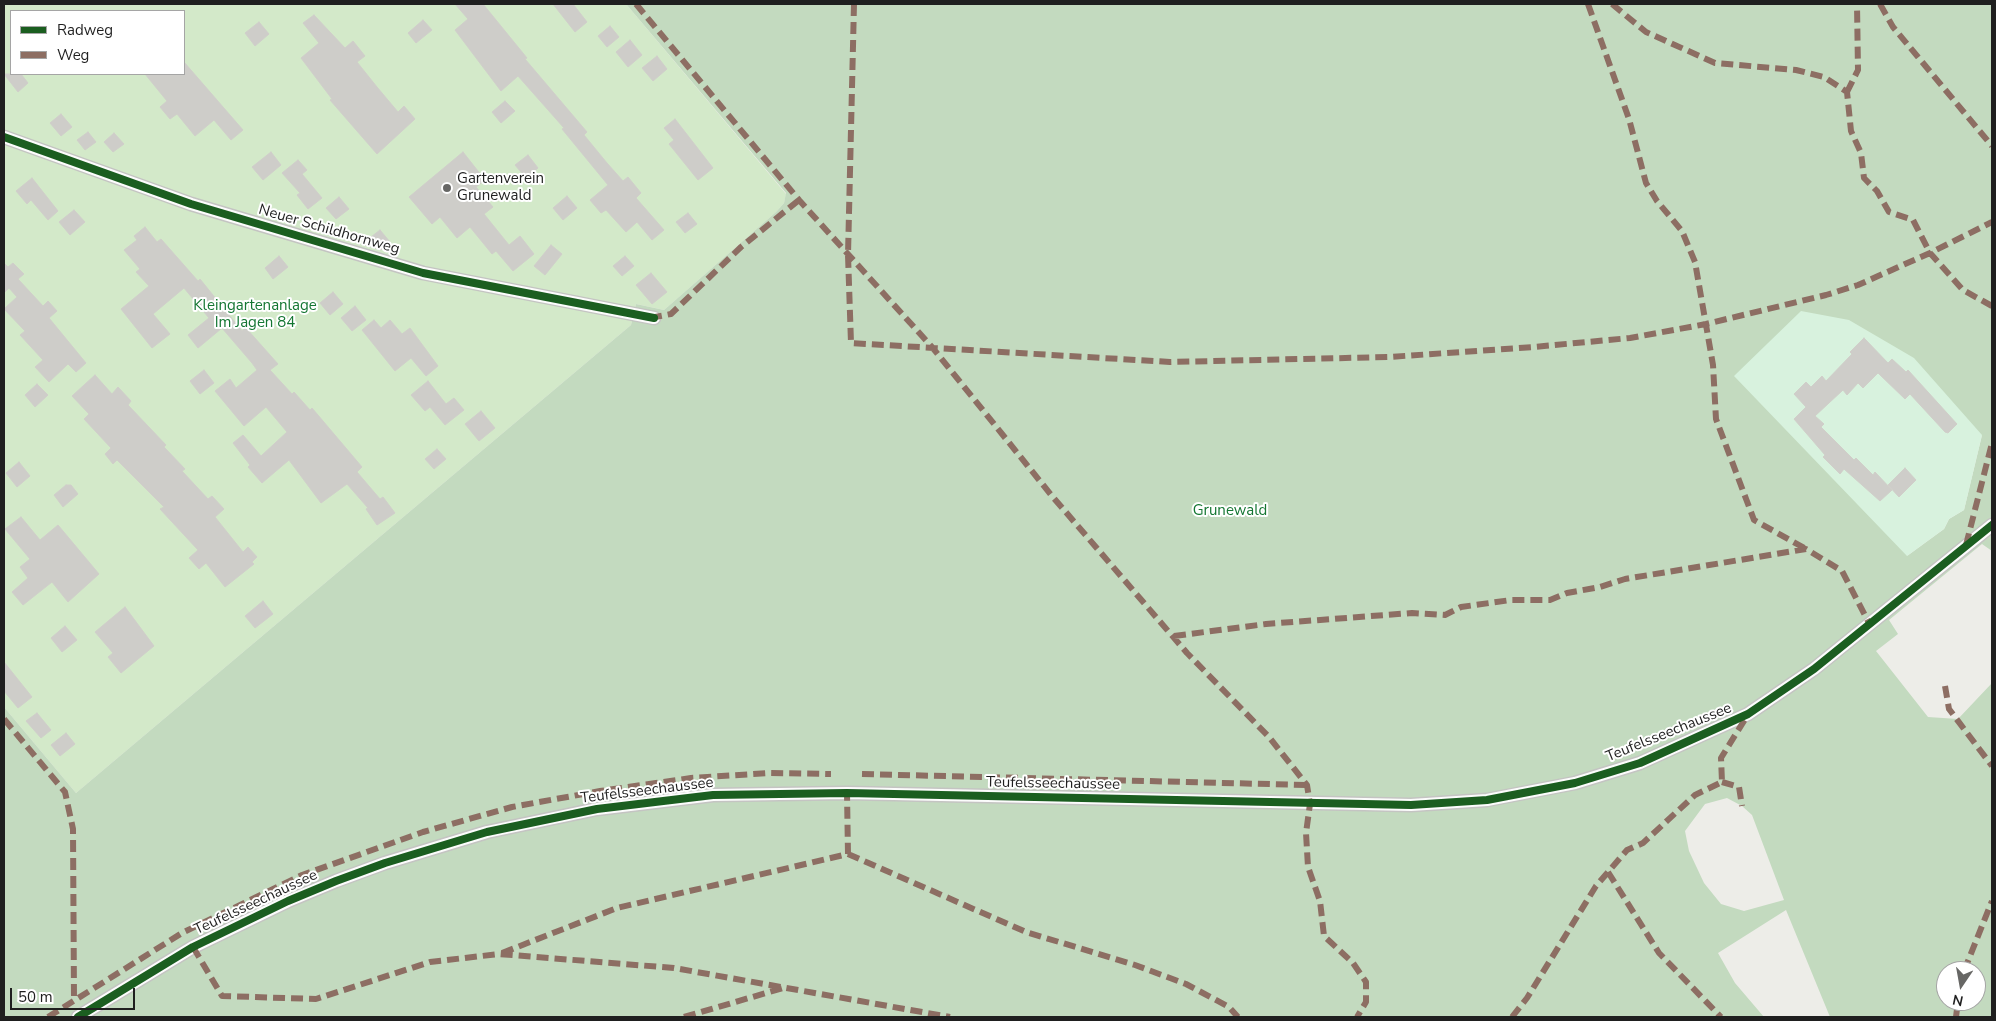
<!DOCTYPE html>
<style>
body{margin:0}
#map{position:relative;width:1996px;height:1021px;overflow:hidden;background:#edede8;font-family:"Nunito Sans",sans-serif}
canvas{display:block}
.frame{position:absolute;inset:0;border:5px solid #1f1f1f;pointer-events:none}
.legend{position:absolute;left:10px;top:10px;width:175px;height:65px;box-sizing:border-box;background:#fff;border:1px solid #a5a5a5;margin:0;padding:6px 9px;list-style:none;font-size:15px;color:#1f1f1f}
.legend li{display:flex;align-items:center;gap:10px;height:25px}
.legend b{width:25px;border:1px solid #a5a5a5}
.north{position:absolute;left:1936px;top:961px;width:50px;height:50px;box-sizing:border-box;background:#fff;border:1px solid #a5a5a5;border-radius:50%;rotate:192deg;font-size:14px;font-weight:700;line-height:20px;text-align:center;color:#1f1f1f}
.north::after{content:'';display:block;margin:auto;width:18px;height:22px;background:#676765;clip-path:polygon(50% 0,100% 100%,50% 72%,0 100%)}
.scale{position:absolute;left:10px;top:988px;width:125px;height:22px;box-sizing:border-box;border:2px solid #1f1f1f;border-top:0;padding-left:6px;font-size:15px;line-height:18px;white-space:nowrap;color:#1f1f1f;-webkit-text-stroke:4px #fff;paint-order:stroke}
</style>
<div id="map">
<canvas width="1996" height="1021"></canvas>
<div class="frame"></div>
<ul class="legend">
<li><b style="height:6px;background:#1b5e20"></b>Radweg</li>
<li><b style="height:6px;background:#8d6e63"></b>Weg</li>
</ul>
<div class="north">N</div>
<div class="scale">50 m</div>
</div>
<script>
const ctx = document.querySelector('canvas').getContext('2d');
ctx.lineJoin = 'round';
function fill(path, color) {
  ctx.fillStyle = color;
  ctx.fill(path, 'evenodd');
}
function poly(rows) {
  const path = new Path2D();
  for (const r of rows) {
    path.moveTo(r[0], r[1]);
    for (let i = 2; i < r.length; i += 2) path.lineTo(r[i], r[i + 1]);
  }
  return path;
}
function stroke(path, color, width, dash) {
  ctx.strokeStyle = color;
  ctx.lineWidth = width;
  ctx.lineCap = dash ? 'butt' : 'round';
  ctx.setLineDash(dash || []);
  ctx.stroke(path);
}
function label(font, color, halo, rows, align = 'center') {
  ctx.font = font + ' "Nunito Sans",sans-serif';
  ctx.lineWidth = 4;
  ctx.setLineDash([]);
  ctx.textBaseline = 'middle';
  ctx.strokeStyle = halo;
  ctx.fillStyle = color;
  for (const [text, x, y, turn = 0] of rows) {
    ctx.save();
    ctx.translate(x, y);
    ctx.rotate((+turn || 0) * Math.PI / 180);
    ctx.textAlign = isNaN(turn) ? turn : align;
    if (halo) ctx.strokeText(text, 0, 0);
    ctx.fillText(text, 0, 0);
    ctx.restore();
  }
}
const grass = poly([
 [4,4,626,4,786,194,784,203,776,212,664,310,636,304,631,325,76,793,4,707],
 [11,11,184,11,184,74,11,74]
]);
const forest = poly([
 [626,4,1992,4,1992,551,1982,544,1889,620,1898,634,1876,651,1928,717,1958,719,1992,683,1992,1017,1830,1017,1786,910,1718,953,1735,983,1764,1017,4,1017,4,707,76,793,631,325,636,304,664,310,776,212,784,203,786,193],
 [1982,435,1964,510,1949,519,1944,529,1907,556],
 [1727,798,1742,806,1752,815,1784,900,1744,911,1721,904,1704,883,1689,851,1685,831,1705,804],
 [1946,971,1976,971,1976,1001,1946,1001]
]);
const park = poly([
 [1801,311,1849,320,1914,358,1982,435,1964,510,1949,519,1944,529,1907,556,1734,376]
]);
const building = poly([
 [455,4,483,4,527,58,525,59,587,132,584,135,607,163,623,181,628,177,641,193,636,198,664,230,652,240,637,222,626,232,606,210,601,213,590,200,608,185,562,129,564,128,518,76,501,91,455,30,468,19,455,4],
 [553,4,573,4,587,22,575,32,553,4],
 [314,15,345,48,353,41,365,56,357,62,377,87,398,112,404,106,415,119,377,154,330,100,332,99,301,58,319,43,303,23,314,15],
 [423,20,432,30,416,43,408,33,423,20],
 [259,22,269,34,255,46,245,33,259,22],
 [610,26,619,37,607,47,598,36,610,26],
 [630,40,642,55,628,67,616,52,630,40],
 [657,56,667,69,653,81,642,68,657,56],
 [184,62,243,130,231,140,214,120,195,136,177,114,170,119,160,107,167,101,145,74,184,74,184,62],
 [4,74,21,74,28,83,18,92,4,74],
 [505,101,515,111,501,123,492,112,505,101],
 [61,114,72,127,61,136,50,123,61,114],
 [675,119,713,168,698,180,669,144,674,140,664,128,675,119],
 [88,132,96,142,85,150,77,140,88,132],
 [114,133,124,144,113,152,104,142,114,133],
 [271,152,281,165,263,180,252,167,271,152],
 [463,152,485,180,476,187,493,207,484,214,509,245,520,236,534,254,513,271,496,251,492,254,470,227,457,238,440,217,432,224,409,197,463,152],
 [528,155,538,168,526,178,515,165,528,155],
 [298,160,307,170,302,174,322,198,308,209,297,195,300,193,282,173,298,160],
 [32,178,58,211,48,220,31,200,27,204,16,191,32,178],
 [567,196,577,208,563,220,553,208,567,196],
 [339,197,349,209,336,219,326,208,339,197],
 [74,210,85,222,70,235,59,222,74,210],
 [688,213,697,224,685,233,676,222,688,213],
 [145,227,157,242,161,239,198,281,200,279,242,331,246,328,278,364,270,370,292,394,294,392,310,410,312,408,362,467,357,472,380,499,383,497,395,513,377,525,366,509,368,508,347,484,321,503,289,460,262,483,248,467,250,465,233,443,243,435,261,456,287,432,266,407,244,426,215,391,230,379,236,388,257,370,252,363,222,328,198,348,188,335,209,318,184,288,153,314,170,334,152,348,121,309,149,286,136,272,140,269,124,250,137,240,134,236,145,227],
 [380,230,390,242,381,250,362,244,380,230],
 [551,245,562,254,545,275,534,266,551,245],
 [279,256,288,267,273,279,265,268,279,256],
 [625,256,634,266,622,276,613,266,625,256],
 [4,263,8,267,13,263,24,274,18,279,43,306,48,301,57,311,49,318,86,363,76,372,68,364,49,382,35,367,43,360,20,335,25,331,4,309,17,297,9,288,4,293,4,263],
 [651,273,667,292,652,304,636,285,651,273],
 [333,292,343,304,330,315,320,303,333,292],
 [355,306,366,320,352,331,341,318,355,306],
 [374,320,381,328,390,320,402,334,410,328,438,366,426,376,411,358,395,371,362,330,374,320],
 [1864,338,1888,363,1892,359,1906,372,1908,370,1957,424,1948,433,1945,432,1910,394,1905,399,1878,373,1863,388,1858,383,1847,395,1843,390,1815,416,1824,424,1821,427,1854,460,1856,458,1873,475,1875,472,1892,490,1880,501,1844,469,1840,474,1823,457,1825,455,1794,419,1806,407,1794,394,1806,382,1811,387,1822,376,1826,381,1852,354,1850,352,1864,338],
 [204,370,214,383,200,394,190,381,204,370],
 [95,375,112,394,118,387,131,401,128,405,166,445,164,447,185,469,182,471,208,499,212,496,224,509,215,517,243,552,248,547,257,557,252,562,254,564,225,587,206,563,199,569,189,558,198,550,160,509,164,507,117,460,113,464,105,454,111,448,84,419,89,414,72,396,95,375],
 [428,381,446,404,454,398,464,410,445,425,430,407,425,411,411,395,428,381],
 [37,384,48,395,35,407,25,395,37,384],
 [481,411,495,428,479,441,465,424,481,411],
 [437,449,446,459,434,469,425,459,437,449],
 [19,462,30,476,17,487,6,473,19,462],
 [1905,468,1916,480,1899,497,1888,485,1905,468],
 [66,485,71,485,78,494,63,507,54,495,66,485],
 [21,517,40,540,58,525,99,574,68,602,52,582,23,605,12,592,28,578,20,567,30,559,5,529,21,517],
 [263,601,273,614,255,628,245,616,263,601],
 [125,607,154,646,121,673,108,657,113,653,95,632,125,607],
 [65,626,77,640,62,652,51,638,65,626],
 [4,662,32,697,18,708,4,691,4,662],
 [37,713,51,730,41,738,26,721,37,713],
 [66,733,75,744,60,756,51,745,66,733]
]);
const minor = poly([
 [4,137,191,204,423,273,654,318],
 [78,1017,193,947,288,901,336,881,385,863,487,832,597,809,713,795,847,793,1411,805,1487,800,1575,783,1640,763,1748,714,1814,669,1992,525]
]);
const quiet = poly([
 [636,4,799,200,932,347,1052,496,1187,653,1269,737,1307,785,1310,804,1306,833,1308,867,1320,901,1324,936,1353,963,1366,982,1366,1002,1357,1017],
 [854,4,848,255,851,343,1170,362,1389,357,1533,347,1630,338,1706,324,1826,295,1858,285,1930,253,1992,222],
 [1588,4,1629,119,1646,183,1657,201,1682,231,1695,262,1713,365,1716,419,1754,520,1806,549],
 [1612,4,1646,32,1715,63,1796,70,1824,77,1847,92,1851,131,1861,153,1864,178,1877,191,1889,212,1913,220,1930,253,1963,290,1992,306],
 [1880,4,1893,27,1992,146],
 [1847,92,1858,70,1857,4],
 [650,318,671,314,741,247,799,200],
 [1966,545,1992,443],
 [1174,636,1266,624,1412,613,1445,615,1461,607,1511,600,1550,600,1567,593,1600,587,1625,579,1806,549,1842,571,1869,623],
 [1945,686,1949,709,1992,766],
 [4,719,65,792,73,829,74,999],
 [862,774,1307,785],
 [1722,782,1739,787,1742,806],
 [848,854,1026,932,1135,965,1186,984,1229,1007,1238,1017],
 [1608,872,1659,953,1721,1017],
 [193,947,222,996,316,999,430,962,499,954,674,968,950,1017],
 [502,953,617,908,848,854,847,793],
 [1964,971,1992,901],
 [48,1017,182,933,302,875,423,832,512,807,600,791,691,778,771,773,831,774],
 [684,1017,783,988],
 [1512,1017,1527,998,1596,886,1627,850,1643,843,1695,795,1722,782,1721,758,1747,716],
 [1956,1017,1958,1001]
]);
const cycleway = poly([
 [4,137,191,204,423,273,654,318],
 [78,1017,193,947,288,901,336,881,385,863,487,832,597,809,713,795,847,793,1411,805,1487,800,1575,783,1640,763,1748,714,1814,669,1992,525]
]);
const markers = [
 [447,188,5,"#676765"]
];
const poiNames = [
 ["Gartenverein",457,179],
 ["Grunewald",457,196]
];
const streetNames = [
 ["Neuer Schildhornweg",329,230,16],
 ["Teufelsseechaussee",1669,733,-22],
 ["Teufelsseechaussee",1053,784,1],
 ["Teufelsseechaussee",647,791,-7],
 ["Teufelsseechaussee",256,903,-25]
];
const parkNames = [
 ["Kleingartenanlage",255,306],
 ["Im Jagen 84",255,323],
 ["Grunewald",1230,511]
];
fill(grass, '#d3e9c9');
fill(forest, '#c3dabf');
fill(park, '#d8f2de');
fill(building, '#cecdc9');
stroke(building, '#d0cfc9', 1);
stroke(minor, '#c4c4c2', 15);
stroke(minor, '#fcfcfc', 12);
stroke(quiet, '#8d6e63', 6, [12, 6]);
stroke(cycleway, '#1b5e20', 8);
for (const [x, y, r, color] of markers) {
  const dot = new Path2D();
  dot.arc(x, y, r, 0, 2 * Math.PI);
  ctx.fillStyle = color;
  ctx.fill(dot);
  stroke(dot, '#fff', 2);
}
label('15px', '#1f1f1f', '#fff', poiNames, 'left');
label('15px', '#1f1f1f', '#fff', streetNames);
label('15px', '#147632', '#fff', parkNames);
</script>
